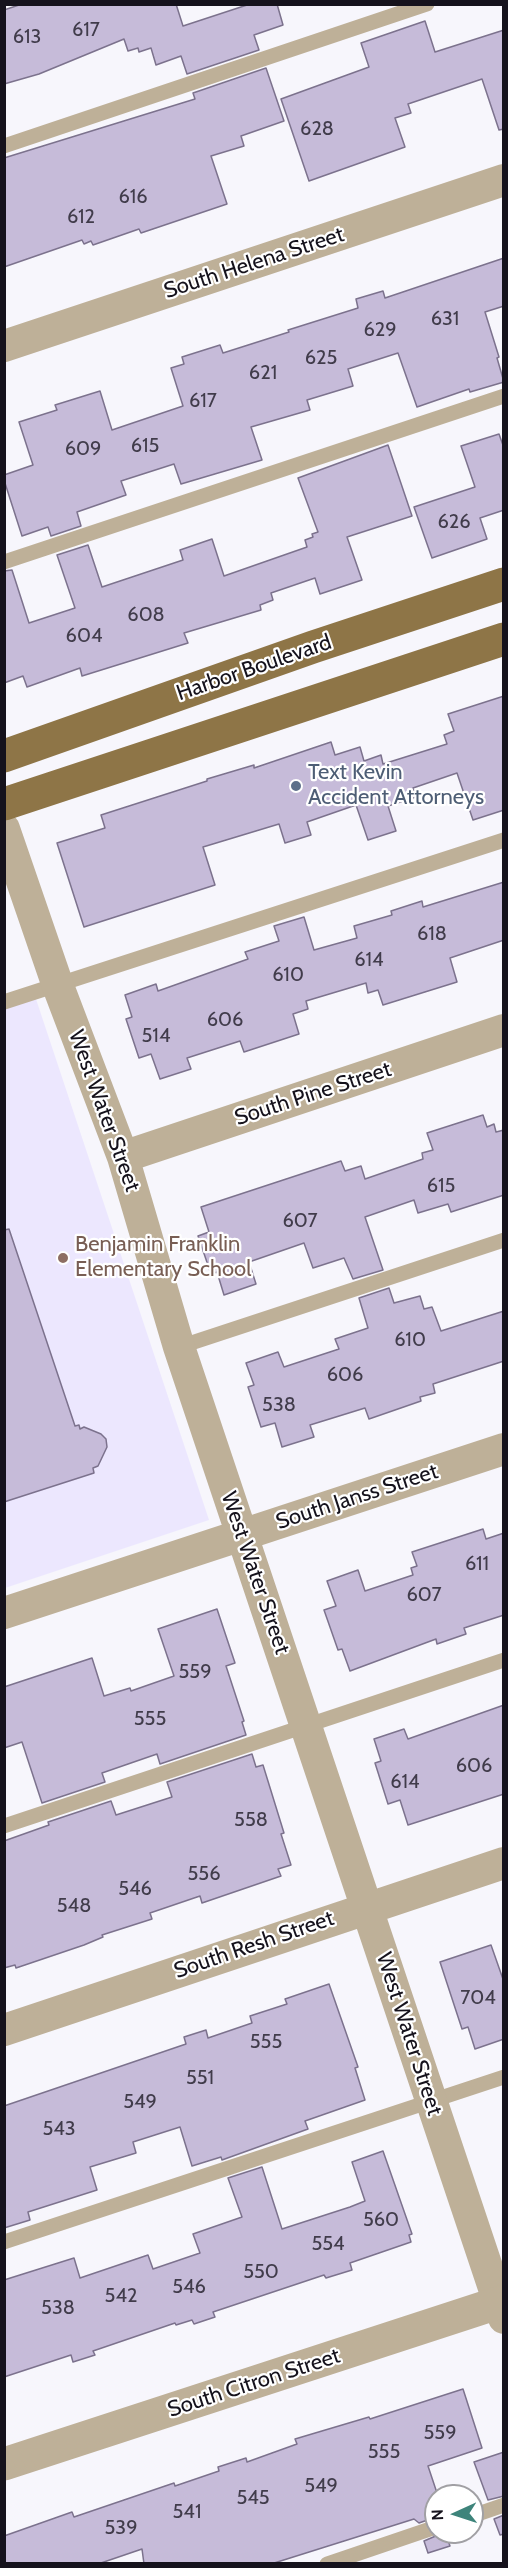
<!DOCTYPE html>
<style>
body{margin:0}
#map{position:relative;width:508px;height:2568px;overflow:hidden;background:#f7f6fc;font-family:Cabin,sans-serif}
canvas{display:block}
.frame{position:absolute;inset:0;border:6px solid #15121c;pointer-events:none}
.north{position:absolute;left:424px;top:2484px;width:60px;height:60px;box-sizing:border-box;background:#fff;border:2px solid #a1a0a4;border-radius:50%;rotate:267deg;font-size:16px;font-weight:700;line-height:24px;text-align:center;color:#15121c}
.north::after{content:'';display:block;margin:auto;width:21px;height:27px;background:#3e847b;clip-path:polygon(50% 0,100% 100%,50% 72%,0 100%)}
</style>
<div id="map">
<canvas width="508" height="2568"></canvas>
<div class="frame"></div>
<div class="north">N</div>
</div>
<script>
const ctx = document.querySelector('canvas').getContext('2d');
ctx.lineJoin = 'round';
function fill(path, color) {
  ctx.fillStyle = color;
  ctx.fill(path, 'evenodd');
}
function poly(rows) {
  const path = new Path2D();
  for (const r of rows) {
    path.moveTo(r[0], r[1]);
    for (let i = 2; i < r.length; i += 2) path.lineTo(r[i], r[i + 1]);
  }
  return path;
}
function stroke(path, color, width, dash) {
  ctx.strokeStyle = color;
  ctx.lineWidth = width;
  ctx.lineCap = dash ? 'butt' : 'round';
  ctx.setLineDash(dash || []);
  ctx.stroke(path);
}
function label(font, color, halo, rows, align = 'center') {
  ctx.font = font + ' Cabin,sans-serif';
  ctx.lineWidth = 4.5;
  ctx.setLineDash([]);
  ctx.textBaseline = 'middle';
  ctx.strokeStyle = halo;
  ctx.fillStyle = color;
  for (const [text, x, y, turn = 0] of rows) {
    ctx.save();
    ctx.translate(x, y);
    ctx.rotate((+turn || 0) * Math.PI / 180);
    ctx.textAlign = isNaN(turn) ? turn : align;
    if (halo) ctx.strokeText(text, 0, 0);
    ctx.fillText(text, 0, 0);
    ctx.restore();
  }
}
const built = poly([
 [32,987,209,1520,5,1588,4,996]
]);
const building = poly([
 [22,4,176,4,183,26,250,4,277,4,283,25,254,35,259,50,187,74,181,56,156,65,151,48,139,52,138,48,128,51,124,39,39,74,4,84,4,10,22,4],
 [425,21,435,52,504,30,504,129,499,130,482,79,408,104,411,113,395,118,405,147,309,181,281,99,369,67,361,43,425,21],
 [266,68,284,121,241,136,244,146,211,156,227,204,141,233,139,229,93,245,91,241,84,244,82,240,4,267,4,158,195,99,193,93,266,68],
 [504,258,504,306,485,312,499,357,497,358,504,382,470,392,469,389,417,407,398,353,348,369,353,386,307,400,310,410,251,427,262,460,181,484,174,464,121,481,126,495,77,512,81,526,51,536,48,527,22,536,4,480,4,475,33,465,19,422,57,410,55,405,100,391,112,430,183,406,171,368,184,364,182,357,220,345,223,353,289,332,288,330,358,308,356,299,383,291,385,298,504,258],
 [499,434,504,448,504,510,480,518,487,539,432,558,414,507,475,487,461,446,499,434],
 [388,445,412,516,347,537,362,580,320,594,315,578,271,593,273,600,260,605,261,610,184,633,188,643,82,676,80,668,27,687,23,676,4,683,4,571,12,570,29,623,75,608,57,555,88,545,102,587,183,560,180,550,212,539,224,576,307,547,305,540,313,537,312,534,318,532,298,478,388,445],
 [504,696,504,810,473,820,457,773,413,788,416,797,388,806,396,831,368,840,356,805,307,822,311,835,285,843,279,824,203,847,215,885,84,927,57,843,105,828,101,815,207,781,207,779,254,765,254,768,331,742,335,755,360,747,364,761,381,755,383,764,447,744,444,735,454,731,448,714,504,696],
 [504,882,504,940,450,958,457,982,383,1005,378,990,368,993,366,983,306,1001,308,1009,293,1014,299,1034,244,1052,240,1041,187,1058,191,1069,160,1079,151,1054,139,1058,126,1019,132,1017,125,995,156,984,158,991,248,959,245,952,279,941,274,926,304,917,314,950,357,938,354,926,392,915,391,911,422,901,423,907,504,882],
 [483,1115,487,1127,494,1124,496,1132,504,1130,504,1195,451,1212,448,1204,418,1213,414,1200,365,1217,383,1270,353,1279,344,1258,313,1268,304,1243,249,1262,256,1284,224,1295,217,1272,211,1274,198,1236,209,1232,201,1207,341,1161,345,1171,361,1166,365,1179,423,1159,422,1153,433,1150,427,1133,483,1115],
 [9,1229,75,1426,79,1425,80,1429,84,1427,101,1434,106,1439,107,1447,98,1466,93,1468,94,1473,4,1502,4,1230,9,1229],
 [389,1288,394,1303,420,1296,424,1309,432,1307,441,1331,504,1311,504,1361,433,1384,435,1393,420,1397,421,1401,369,1419,365,1408,310,1425,314,1437,282,1447,275,1423,261,1427,248,1387,254,1385,246,1363,278,1352,284,1367,339,1349,335,1339,368,1328,359,1298,389,1288],
 [483,1529,486,1539,504,1533,504,1615,464,1628,466,1634,437,1644,436,1639,350,1671,342,1649,338,1650,324,1610,336,1606,327,1581,358,1570,365,1591,413,1575,411,1568,417,1566,412,1552,483,1529],
 [217,1609,235,1663,226,1666,244,1721,242,1722,246,1735,160,1764,157,1754,102,1773,105,1782,42,1803,22,1742,4,1748,4,1687,92,1658,104,1696,130,1688,131,1691,174,1676,158,1629,217,1609],
 [504,1705,504,1794,408,1825,400,1800,388,1804,375,1763,381,1761,374,1739,404,1729,408,1739,504,1705],
 [252,1754,256,1767,263,1765,284,1833,281,1834,291,1865,278,1869,281,1876,202,1903,200,1896,150,1913,152,1919,102,1935,103,1937,84,1945,16,1968,15,1965,4,1968,4,1841,49,1825,48,1822,111,1801,116,1815,172,1797,167,1782,252,1754],
 [491,1945,504,1982,504,2039,475,2049,468,2027,462,2029,440,1962,491,1945],
 [329,1984,358,2067,355,2068,365,2100,305,2121,308,2129,222,2160,221,2157,192,2166,180,2127,133,2142,136,2153,90,2167,97,2190,28,2212,30,2220,4,2228,4,2106,186,2044,184,2037,206,2030,208,2038,252,2023,250,2016,287,2004,285,1999,329,1984],
 [383,2151,412,2234,409,2235,411,2242,350,2263,352,2270,326,2278,324,2275,213,2312,215,2317,194,2324,192,2320,176,2325,175,2323,93,2351,95,2355,73,2362,71,2355,4,2377,4,2280,74,2258,80,2278,148,2255,153,2269,200,2253,193,2234,242,2217,228,2178,262,2167,282,2229,350,2207,365,2201,352,2162,383,2151],
 [463,2389,482,2448,428,2466,438,2496,433,2496,436,2505,436,2517,419,2523,414,2519,271,2564,144,2564,142,2549,98,2564,4,2564,4,2536,72,2512,74,2517,174,2483,175,2486,219,2471,218,2467,246,2458,247,2462,297,2444,295,2439,369,2417,370,2419,463,2389],
 [504,2452,504,2496,488,2500,474,2462,504,2452],
 [504,2515,504,2534,500,2535,494,2519,504,2515],
 [445,2532,450,2546,428,2553,424,2541,445,2532]
]);
const service = poly([
 [4,146,427,4],
 [4,562,504,396],
 [4,1002,504,840],
 [179,1347,504,1240],
 [4,1826,504,1660],
 [4,2242,504,2077],
 [472,2516,504,2505],
 [327,2564,436,2527]
]);
const minor = poly([
 [4,346,504,180],
 [4,829,58,986,123,1157,179,1347,504,2318],
 [123,1157,504,1030],
 [4,1613,504,1449],
 [4,2030,504,1863]
]);
const tertiary = poly([
 [4,2464,504,2301]
]);
const primary = poly([
 [4,756,313,647,504,584],
 [4,804,504,639]
]);
const markers = [
 [296,786,6,"#5c6f8a"],
 [63,1258,6,"#8d6e63"]
];
const numberNames = [
 ["617",86,30],
 ["613",27,37],
 ["628",317,129],
 ["616",133,197],
 ["612",81,217],
 ["631",445,319],
 ["629",380,330],
 ["625",321,358],
 ["621",263,373],
 ["617",203,401],
 ["615",145,446],
 ["609",83,449],
 ["626",454,522],
 ["608",146,615],
 ["604",84,636],
 ["618",432,934],
 ["614",369,960],
 ["610",288,975],
 ["606",225,1020],
 ["514",156,1036],
 ["615",441,1186],
 ["607",300,1221],
 ["610",410,1340],
 ["606",345,1375],
 ["538",279,1405],
 ["611",477,1564],
 ["607",424,1595],
 ["559",195,1672],
 ["555",150,1719],
 ["606",474,1766],
 ["614",405,1782],
 ["558",251,1820],
 ["556",204,1874],
 ["546",135,1889],
 ["548",74,1906],
 ["704",478,1998],
 ["555",266,2042],
 ["551",200,2078],
 ["549",140,2102],
 ["543",59,2129],
 ["560",381,2220],
 ["554",328,2244],
 ["550",261,2272],
 ["546",189,2287],
 ["542",121,2296],
 ["538",58,2308],
 ["559",440,2433],
 ["555",384,2452],
 ["549",321,2486],
 ["545",253,2498],
 ["541",187,2512],
 ["539",121,2528]
];
const streetNames = [
 ["South Helena Street",254,263,-18],
 ["Harbor Boulevard",254,668,-19],
 ["South Pine Street",313,1094,-18],
 ["West Water Street",104,1111,70],
 ["South Janss Street",357,1497,-18],
 ["West Water Street",255,1573,71],
 ["South Resh Street",254,1945,-19],
 ["West Water Street",409,2034,72],
 ["South Citron Street",254,2383,-18]
];
const serviceNames = [
 ["Text Kevin",308,773],
 ["Accident Attorneys",308,798]
];
const educationNames = [
 ["Benjamin Franklin",75,1245],
 ["Elementary School",75,1270]
];
fill(built, '#ece7fe');
fill(building, '#c6bbd9');
stroke(building, '#7c728d', 1.5);
stroke(service, '#beb098', 15);
stroke(minor, '#beb098', 32);
stroke(tertiary, '#beb098', 33);
stroke(primary, '#8e7547', 33);
for (const [x, y, r, color] of markers) {
  const dot = new Path2D();
  dot.arc(x, y, r, 0, 2 * Math.PI);
  ctx.fillStyle = color;
  ctx.fill(dot);
  stroke(dot, '#fff', 2);
}
label('20px', '#413c4b', null, numberNames);
label('22px', '#15121c', '#fff', streetNames);
label('22px', '#4e5e75', '#fff', serviceNames, 'left');
label('22px', '#785e54', '#fff', educationNames, 'left');
</script>
